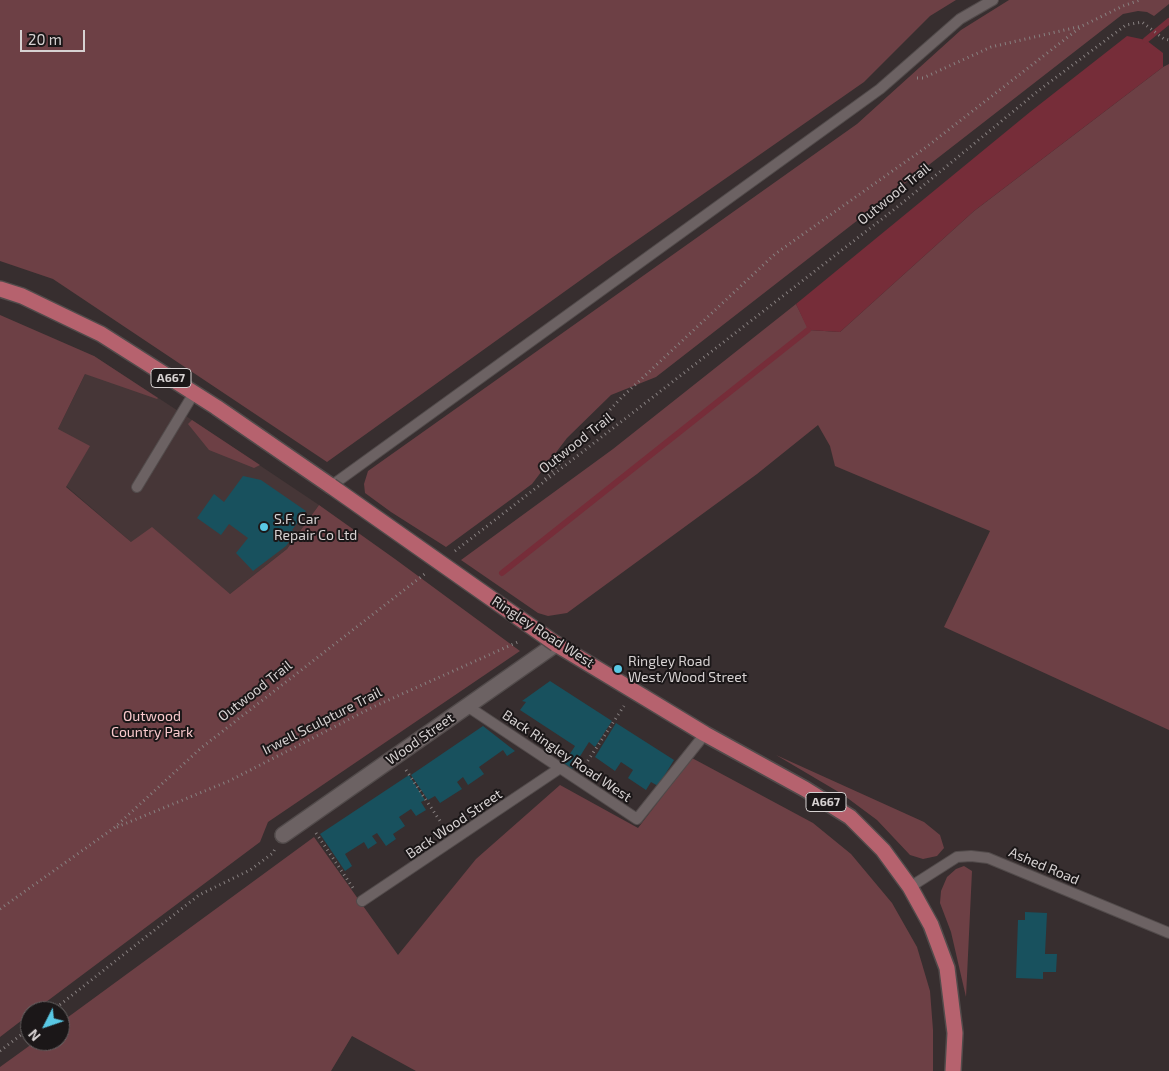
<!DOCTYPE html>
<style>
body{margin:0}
#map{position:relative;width:1169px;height:1071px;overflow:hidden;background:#372e2f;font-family:"Exo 2",sans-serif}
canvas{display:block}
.north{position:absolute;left:20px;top:1001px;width:50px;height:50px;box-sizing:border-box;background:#1b1718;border:1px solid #666262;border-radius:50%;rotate:229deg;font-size:14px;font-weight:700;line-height:20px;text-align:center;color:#d7d2d2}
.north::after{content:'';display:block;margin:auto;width:18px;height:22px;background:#59c8e4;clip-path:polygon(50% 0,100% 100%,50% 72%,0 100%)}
.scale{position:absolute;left:20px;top:30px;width:65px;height:22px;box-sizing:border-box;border:2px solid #d7d2d2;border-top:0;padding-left:6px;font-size:15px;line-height:18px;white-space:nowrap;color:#d7d2d2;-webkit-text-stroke:4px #1b1718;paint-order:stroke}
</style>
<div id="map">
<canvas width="1169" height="1071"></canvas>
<div class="north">N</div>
<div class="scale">20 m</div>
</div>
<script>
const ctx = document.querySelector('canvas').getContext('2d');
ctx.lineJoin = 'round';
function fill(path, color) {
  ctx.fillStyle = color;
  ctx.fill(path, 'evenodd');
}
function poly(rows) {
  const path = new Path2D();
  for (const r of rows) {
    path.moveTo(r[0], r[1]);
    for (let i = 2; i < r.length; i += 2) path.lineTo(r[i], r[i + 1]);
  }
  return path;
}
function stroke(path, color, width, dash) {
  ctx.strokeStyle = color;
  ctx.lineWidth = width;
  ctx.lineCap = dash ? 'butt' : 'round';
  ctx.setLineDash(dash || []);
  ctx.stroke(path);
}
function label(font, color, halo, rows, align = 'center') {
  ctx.font = font + ' "Exo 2",sans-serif';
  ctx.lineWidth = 4;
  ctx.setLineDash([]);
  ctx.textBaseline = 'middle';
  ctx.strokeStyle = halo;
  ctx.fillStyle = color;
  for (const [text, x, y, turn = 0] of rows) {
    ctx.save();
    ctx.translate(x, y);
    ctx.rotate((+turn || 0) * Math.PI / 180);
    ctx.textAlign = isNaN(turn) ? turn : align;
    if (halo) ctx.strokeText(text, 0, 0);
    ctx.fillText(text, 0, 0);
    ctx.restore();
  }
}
const built = poly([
 [94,356,192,420,319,505,287,549,230,594,131,542,66,486,58,429]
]);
const green = poly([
 [0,0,956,0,930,16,864,82,610,259,327,462,53,279,0,261],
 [1009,0,1169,0,1169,4,1154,16,1147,12,1138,11,1123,14,656,377,611,395,567,438,532,484,446,547,391,512,365,493,364,484,368,471,857,124,961,30],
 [1169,64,1169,730,944,627,990,531,835,466,830,446,818,425,757,474,567,613,548,616,538,613,461,560,613,449,796,304,809,330,840,332,974,211,1163,67],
 [0,315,94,356,158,398,157,399,85,374,58,429,90,446,66,487,131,542,152,527,230,594,287,549,319,505,395,559,520,651,268,822,260,842,34,1011,30,1011,30,1014,0,1037],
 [192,420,260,465,254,468,209,450,188,424],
 [776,755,924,822,940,835,944,848,937,856,923,859,910,855,877,820,842,794],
 [692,758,813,823,851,854,892,903,917,947,930,991,933,1030,933,1071,416,1071,352,1036,331,1071,0,1071,0,1067,36,1041,60,1041,60,1023,314,837,398,955,476,859,560,785,638,828],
 [964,866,972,871,966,997,951,932,940,903,941,891,947,877,956,869]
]);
const water = poly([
 [1127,36,1146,40,1163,53,1163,67,974,211,840,332,808,330,796,304,1030,112]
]);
const stream = poly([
 [1146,40,1169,21],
 [502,573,808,330]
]);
const building = poly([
 [243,476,261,480,306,511,292,530,296,533,286,546,253,571,236,553,248,538,229,524,221,535,197,518,214,494,224,502],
 [550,681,612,721,595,747,589,742,572,769,564,763,575,746,520,710,526,702,522,701],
 [616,723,674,760,658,786,651,782,646,790,628,778,633,770,621,762,615,771,595,757],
 [483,726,515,751,507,756,503,750,479,767,484,774,468,785,463,777,457,782,462,789,440,803,435,796,428,800,411,775],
 [409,775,425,800,421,802,426,810,416,816,411,809,399,817,405,826,393,834,396,839,386,846,377,833,372,836,377,843,368,849,364,842,345,854,352,866,345,871,320,834],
 [1025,912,1047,913,1045,954,1057,954,1056,972,1043,972,1043,979,1016,978,1018,920,1025,920]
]);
const path = poly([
 [917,78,923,78,991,47,1082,26,1123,6,1140,0],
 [545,479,621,398,775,254,925,148,1082,26],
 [455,551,896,208,1038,91,1126,25,1142,22,1164,39,1169,40],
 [585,765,624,706],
 [406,770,444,827],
 [117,827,229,781,373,707,520,641],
 [316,833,353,888],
 [0,909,114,828,201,748,426,573],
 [52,1011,199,895,250,870,273,853,275,849],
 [0,1051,30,1028]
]);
const service = poly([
 [331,486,880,89,960,19,993,0],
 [137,487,194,393],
 [467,706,637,819,705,734],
 [910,887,957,857,971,856,988,858,1169,933],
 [362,901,560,768]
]);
const minor = poly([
 [283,835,556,644]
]);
const primary = poly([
 [0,289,22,296,101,334,216,407,331,486],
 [556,644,705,734,805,789,850,817,883,850,910,887,931,925,947,968,955,1033,953,1071]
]);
const primaryBridge = poly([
 [331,486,556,644]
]);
const markers = [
 [264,527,5,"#59c8e4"],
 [618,669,5,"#59c8e4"]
];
const shields = [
 [171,378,40],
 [826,802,40]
];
const shieldNames = [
 ["A667",171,378],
 ["A667",826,802]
];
const streetNames = [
 ["Outwood Trail",894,194,-39],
 ["Outwood Trail",576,443,-38],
 ["Ringley Road West",543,632,33],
 ["Outwood Trail",255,691,-38],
 ["Irwell Sculpture Trail",322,721,-27],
 ["Wood Street",420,739,-35],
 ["Back Ringley Road West",567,756,34],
 ["Back Wood Street",454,824,-34],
 ["Ashed Road",1044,866,23]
];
const poiNames = [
 ["S.F. Car",274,519],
 ["Repair Co Ltd",274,535],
 ["Ringley Road",628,661],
 ["West/Wood Street",628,677]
];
const parkNames = [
 ["Outwood",152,716],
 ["Country Park",152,732]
];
fill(built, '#463637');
fill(green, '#6d4045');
fill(water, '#762d39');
stroke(stream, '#762d39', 6);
fill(building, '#18515e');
stroke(service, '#524b4b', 12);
stroke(minor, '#524b4b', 18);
stroke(primary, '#524b4b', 18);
stroke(path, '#888181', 3, [1, 4]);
stroke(service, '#6c6263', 10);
stroke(minor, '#6c6263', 15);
stroke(primary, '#b6626e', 15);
stroke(primaryBridge, '#524b4b', 18, []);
stroke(primaryBridge, '#b6626e', 15);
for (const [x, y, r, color] of markers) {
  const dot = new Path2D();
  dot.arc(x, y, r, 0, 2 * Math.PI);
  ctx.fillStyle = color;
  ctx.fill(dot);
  stroke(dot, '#1b1718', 2);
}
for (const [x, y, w] of shields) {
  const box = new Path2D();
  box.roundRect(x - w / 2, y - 9.5, w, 19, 4);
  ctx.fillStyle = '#1b1718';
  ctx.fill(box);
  stroke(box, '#d7d2d2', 1);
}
label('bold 12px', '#d7d2d2', null, shieldNames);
label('14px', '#d7d2d2', '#1b1718', streetNames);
label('14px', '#d7d2d2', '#1b1718', poiNames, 'left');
label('14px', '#f9cacd', '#1b1718', parkNames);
</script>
